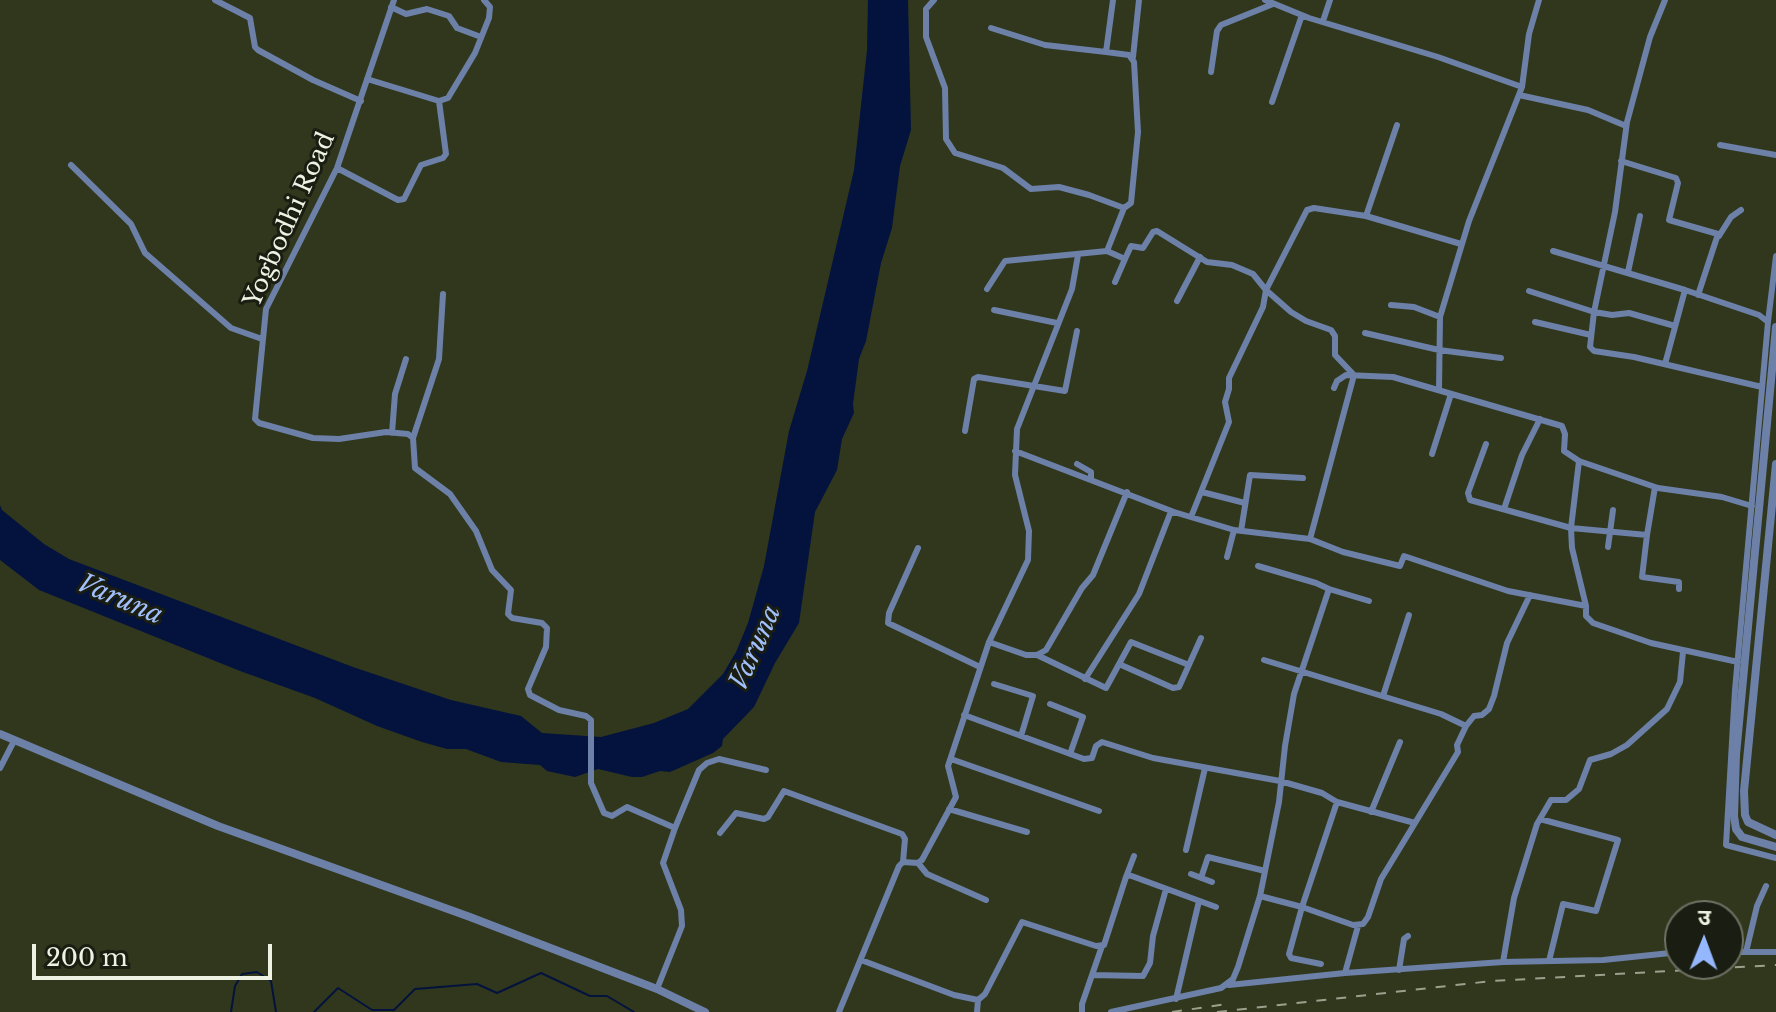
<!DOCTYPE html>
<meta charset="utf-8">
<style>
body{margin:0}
#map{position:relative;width:1776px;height:1012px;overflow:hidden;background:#30371c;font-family:"Libre Baskerville","Noto Sans Devanagari",serif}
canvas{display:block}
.north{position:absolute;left:1664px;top:900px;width:80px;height:80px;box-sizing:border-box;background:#1a1d11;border:2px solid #6e7265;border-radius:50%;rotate:1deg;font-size:22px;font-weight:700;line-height:32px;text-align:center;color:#edf2e2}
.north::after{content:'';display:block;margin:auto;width:28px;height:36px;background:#94b7fd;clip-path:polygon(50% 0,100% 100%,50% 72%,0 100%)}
.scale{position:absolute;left:32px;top:944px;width:240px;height:36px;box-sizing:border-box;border:4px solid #edf2e2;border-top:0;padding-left:10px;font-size:24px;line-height:28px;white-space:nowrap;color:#edf2e2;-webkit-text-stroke:6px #1a1d11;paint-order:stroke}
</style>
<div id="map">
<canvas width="1776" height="1012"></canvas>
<div class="north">उ</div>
<div class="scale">200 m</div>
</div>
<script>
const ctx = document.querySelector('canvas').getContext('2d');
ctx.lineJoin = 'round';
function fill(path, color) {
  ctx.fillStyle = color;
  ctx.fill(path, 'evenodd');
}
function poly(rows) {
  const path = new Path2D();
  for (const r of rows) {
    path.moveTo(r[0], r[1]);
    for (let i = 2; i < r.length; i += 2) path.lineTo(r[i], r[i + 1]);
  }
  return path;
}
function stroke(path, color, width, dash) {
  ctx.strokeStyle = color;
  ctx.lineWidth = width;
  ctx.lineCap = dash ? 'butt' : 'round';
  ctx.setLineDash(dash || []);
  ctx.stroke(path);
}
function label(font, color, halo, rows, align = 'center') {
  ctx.font = font + ' "Libre Baskerville",serif';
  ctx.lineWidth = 6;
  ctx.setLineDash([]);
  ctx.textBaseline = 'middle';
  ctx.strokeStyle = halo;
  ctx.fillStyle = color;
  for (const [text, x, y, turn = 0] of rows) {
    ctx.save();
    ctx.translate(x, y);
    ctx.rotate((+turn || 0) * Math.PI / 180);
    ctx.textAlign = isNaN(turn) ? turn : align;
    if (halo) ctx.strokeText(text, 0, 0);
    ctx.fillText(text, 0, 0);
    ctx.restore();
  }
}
const water = poly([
 [868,0,908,0,911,130,900,166,892,228,881,263,866,341,859,359,853,404,854,413,842,439,837,470,815,512,799,623,775,663,754,707,723,739,722,746,713,753,670,772,660,771,642,777,632,777,598,769,575,777,547,771,540,765,501,762,466,749,447,749,422,742,377,726,315,698,240,671,39,590,0,560,0,505,2,510,44,544,69,559,353,667,451,700,521,716,542,733,601,737,654,723,688,709,723,674,736,652,748,623,764,566,789,431,807,371,854,170,867,50]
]);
const stream = poly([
 [231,1012,235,986,242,974,257,972,271,981,276,1012],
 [314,1012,338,988,372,1010,394,1010,415,989,477,984,497,993,541,973,590,996,607,996,634,1012]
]);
const minor = poly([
 [215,0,250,18,255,47,258,50,313,80,361,101],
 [394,0,337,168,266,309,255,419,259,423,313,438,339,439,386,432,408,434,413,438,415,468,450,494,476,531,492,570,511,590,508,614,512,618,542,623,547,628,546,647,528,689,530,695,559,710,586,716,591,720,591,783,604,813,612,816,627,807,675,828,663,863,681,910,682,926,657,989],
 [934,0,926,9,926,37,945,88,946,139,955,153,1003,168,1031,189,1059,187,1089,195,1124,208,1131,203,1138,132,1134,62,1129,55,1106,52],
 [1265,0,1309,18,1438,57,1522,87],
 [1665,0,1650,37,1627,122,1615,212,1594,312,1590,347,1594,351,1634,357,1762,387],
 [391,7,406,14,427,9,449,16,457,28,481,37],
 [1323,21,1330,0],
 [991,28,1045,45,1106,52,1113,0],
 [1133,57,1139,0],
 [1211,72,1217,31,1221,25,1273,4],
 [367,79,439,101,448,98,475,53,489,18,490,7,484,0],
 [1519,95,1588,110,1626,126],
 [1272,102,1302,15],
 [1397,125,1366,216,1461,244],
 [1720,145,1776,155],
 [1621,161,1676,178,1678,183,1669,220,1718,234,1698,295],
 [71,165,131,224,145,253,231,328,262,339],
 [337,168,398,200,404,199,421,165,443,158,446,154,439,101],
 [1719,236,1731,217,1741,210],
 [1107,251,1125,259,1115,282],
 [1553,251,1685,290,1759,315,1768,322,1735,690,1726,845,1776,858],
 [1125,259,1131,246,1143,248,1153,232,1157,231,1207,262,1232,265,1253,274,1266,290,1263,307,1229,378,1229,389,1225,402,1229,422,1191,517],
 [1628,272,1640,216],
 [987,289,1005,261,1107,251,1124,208],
 [1529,291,1594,312,1612,315,1629,313,1675,326],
 [1177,301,1200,257],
 [1391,305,1414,307,1440,317,1439,390],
 [994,310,1057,323],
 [1440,317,1469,221,1522,87,1529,34,1539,0],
 [1535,322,1591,335],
 [1768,322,1776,256],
 [1365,333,1439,350,1501,358],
 [1665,364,1685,290],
 [1334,388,1337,381,1346,375,1393,377,1562,426,1565,434,1564,451,1579,461,1571,528,1572,548,1586,606],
 [965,431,974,379,978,377,1065,391,1077,331],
 [392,433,395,394,406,359],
 [413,438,439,359,443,294],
 [1486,444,1468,493,1470,500,1571,528,1647,535,1655,487],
 [1015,451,1174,512],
 [1432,454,1451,394],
 [1579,461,1658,488,1722,497,1752,506],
 [1077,464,1091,472,1091,479],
 [1202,492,1245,503],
 [1504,509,1522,455,1540,419],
 [1241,531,1250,475,1303,478],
 [1647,535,1642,577,1679,582,1679,589],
 [1310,539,1354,375,1335,355,1335,336,1331,330,1306,321,1291,312,1266,290,1307,210,1314,208,1366,216],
 [1608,547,1613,510],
 [918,548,889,613,888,623,980,667],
 [1227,557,1234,530],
 [1329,589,1369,601],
 [989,642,1026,655,1037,655,1046,650,1082,588,1093,575,1127,492],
 [1037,655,1106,688,1131,642,1189,665],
 [1264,660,1441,714,1466,726],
 [1119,664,1173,688,1179,687,1201,638],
 [1085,679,1139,594,1170,514,1174,512,1234,530,1310,539,1343,552,1400,566,1404,556,1508,591,1586,606,1586,616,1593,623,1651,643,1738,662],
 [994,684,1033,696,1021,736],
 [1383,696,1409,615],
 [1050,704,1083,717,1070,754],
 [964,715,1084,759,1092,758,1096,746,1102,742,1153,758,1280,781,1322,793,1337,802,1415,823,1458,752,1457,745,1466,726,1474,716,1482,715,1489,709,1494,696,1507,643,1530,595],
 [951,759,1099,811],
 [0,768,14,741],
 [949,809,1027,832],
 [1371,812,1400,742],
 [1540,819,1618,840,1596,911,1563,904,1549,961],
 [675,828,699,770,707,763,719,759,766,770],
 [720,833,736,813,764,819,768,817,784,791,902,834,905,839,903,862],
 [1186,850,1205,768],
 [918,863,927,874,986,900],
 [1191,874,1212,882],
 [1126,877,1134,856],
 [1201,878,1208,857,1265,871],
 [1260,896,1302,907,1337,802],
 [1728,952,1776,952],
 [1746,952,1757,906,1766,886],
 [861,960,954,995,978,1000,985,994,1022,922,1096,946,1104,945,1126,877,1129,875,1216,907],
 [1503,962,1514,898,1537,824,1551,800,1566,800,1579,789,1590,760,1611,754,1627,745,1667,709,1680,682,1683,652],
 [1321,964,1291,958,1289,954,1302,907,1353,925,1363,924,1368,917,1381,879,1415,823],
 [1399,970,1404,939,1408,936],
 [1345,973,1358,926],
 [1092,975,1143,976,1150,963,1153,936,1166,889],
 [1229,985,1345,973,1503,962,1603,960,1680,952],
 [1176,999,1199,901],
 [839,1012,899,866,903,862,918,863,922,860,956,797,948,766,989,642,1028,560,1029,531,1015,475,1017,429,1072,289,1078,255],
 [977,1012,978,1000],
 [1082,1012,1082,1004,1102,946],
 [1111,1012,1221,988,1233,979,1238,967,1260,896,1279,802,1285,746,1294,694,1329,589,1316,583,1258,566]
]);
const tertiary = poly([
 [1776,327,1736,755,1734,816,1736,829,1742,837,1776,847],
 [1776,464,1744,791,1745,815,1748,822,1776,835],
 [0,734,218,826,470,917,657,989,705,1012]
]);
const rail = poly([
 [1172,1012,1227,1004],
 [1217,1012,1492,981,1776,965]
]);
const streetNames = [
 ["Yogbodhi Road",290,220,-66]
];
const waterNames = [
 ["Varuna",120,600,23],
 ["Varuna",756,648,-66]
];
fill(water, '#04133e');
stroke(stream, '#04133e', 2);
stroke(minor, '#6c80a8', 6);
stroke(tertiary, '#6c80a8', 8);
stroke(rail, '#9ca18d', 2, [10, 10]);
label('24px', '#edf2e2', '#1a1d11', streetNames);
label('italic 26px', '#a1bffb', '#1a1d11', waterNames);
</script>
